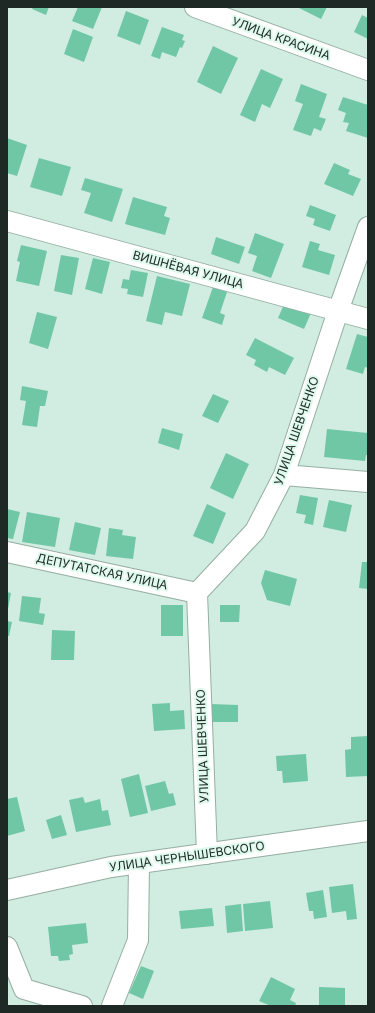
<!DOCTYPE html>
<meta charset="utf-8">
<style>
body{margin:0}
#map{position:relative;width:375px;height:1013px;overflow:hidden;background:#d1ece0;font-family:Inter,sans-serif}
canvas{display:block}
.frame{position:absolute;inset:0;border:8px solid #1e2824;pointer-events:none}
</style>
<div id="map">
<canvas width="375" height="1013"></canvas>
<div class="frame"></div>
</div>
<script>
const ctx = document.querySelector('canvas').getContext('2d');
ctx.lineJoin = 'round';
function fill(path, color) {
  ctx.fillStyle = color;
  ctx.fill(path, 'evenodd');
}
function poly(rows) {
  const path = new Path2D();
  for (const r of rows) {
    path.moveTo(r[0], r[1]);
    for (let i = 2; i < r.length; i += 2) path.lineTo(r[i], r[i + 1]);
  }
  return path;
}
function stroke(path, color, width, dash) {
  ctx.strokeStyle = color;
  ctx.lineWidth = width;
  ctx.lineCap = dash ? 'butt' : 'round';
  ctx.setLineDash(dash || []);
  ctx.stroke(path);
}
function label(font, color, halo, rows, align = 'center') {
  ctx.font = font + ' Inter,sans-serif';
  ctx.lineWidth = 4;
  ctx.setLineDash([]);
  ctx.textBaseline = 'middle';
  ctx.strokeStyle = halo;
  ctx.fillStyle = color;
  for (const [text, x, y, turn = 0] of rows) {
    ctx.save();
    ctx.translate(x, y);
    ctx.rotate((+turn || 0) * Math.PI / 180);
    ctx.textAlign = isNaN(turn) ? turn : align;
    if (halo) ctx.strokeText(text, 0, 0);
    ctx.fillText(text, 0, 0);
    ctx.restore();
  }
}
const building = poly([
 [33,7,49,7,46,15,32,9],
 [78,7,102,7,93,29,72,21],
 [297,7,327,7,321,19],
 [126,11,149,20,140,45,117,36],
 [362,15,368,18,368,39,354,32],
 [162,27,184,35,182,40,185,41,182,48,180,47,176,57,162,52,160,59,151,56],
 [73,29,93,37,84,62,64,54],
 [213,46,238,58,221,94,197,82],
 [261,69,283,79,270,108,262,104,255,122,240,115],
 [301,84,327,94,319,117,326,119,321,131,314,128,311,136,293,130,303,104,295,101],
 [343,97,368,105,368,138,346,131,349,123,343,122,346,113,338,110],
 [7,138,27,145,17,176,7,173],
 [39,158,71,167,62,196,30,187],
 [334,163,350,170,348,174,361,179,353,196,324,184],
 [85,178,123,189,112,222,84,213,91,193,81,190],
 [133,197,167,207,164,216,170,218,165,235,125,224],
 [310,205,336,215,330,231,313,225,315,219,306,216],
 [255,233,284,244,271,278,252,271,257,256,248,253],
 [216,237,245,247,239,264,211,254],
 [310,241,320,244,318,250,335,255,329,275,302,267],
 [21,245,47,251,39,286,16,281,20,262,17,261],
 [61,255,79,258,72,295,54,291],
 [93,258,110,262,102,294,85,289],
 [131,270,148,273,143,297,127,294,128,289,121,288,123,279,129,280],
 [157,276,190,284,182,316,165,312,162,325,146,321],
 [213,287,227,292,220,313,225,315,222,325,202,318],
 [285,302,311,313,304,329,278,318],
 [37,312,57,317,48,349,29,343],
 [357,334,368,337,368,368,365,367,363,374,346,369],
 [255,338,294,358,285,375,269,367,267,372,254,365,256,360,246,355],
 [22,386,48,391,45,406,40,406,37,427,22,425,26,401,20,400],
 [213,394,229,401,218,423,202,416],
 [162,428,183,434,179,450,158,443],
 [327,429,368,433,368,455,366,455,365,461,324,457],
 [226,453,249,464,233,499,210,488],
 [300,495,318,498,313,525,304,523,306,515,296,513],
 [329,500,352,505,346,532,323,527],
 [207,504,226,513,213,544,193,536],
 [7,509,20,512,13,539,7,538],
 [27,512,60,518,55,547,22,542],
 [75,522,101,528,95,555,69,550],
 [109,528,123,530,122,535,136,537,133,559,106,556],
 [362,562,368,562,368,589,359,588],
 [265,570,297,579,290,606,267,600,261,583],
 [7,592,11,593,8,609,7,609],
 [22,596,41,598,39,613,45,614,43,625,19,621],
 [161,605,183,605,183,636,161,636],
 [220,605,240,605,239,622,220,622],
 [7,621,12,622,9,636,7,636],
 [52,630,75,631,74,660,51,660],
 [170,703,170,711,184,710,185,729,154,731,152,704],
 [211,704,238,705,238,722,211,722],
 [368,736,368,776,346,777,345,750,351,749,351,737],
 [306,754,308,781,283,783,282,771,277,771,276,756],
 [139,774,148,813,130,817,121,779],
 [165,781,169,794,173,793,176,805,151,811,145,786],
 [17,797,25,831,7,836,7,799],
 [83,797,85,803,100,799,102,811,108,810,111,825,76,832,69,800],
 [61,815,67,835,52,839,46,820],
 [353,884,357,919,347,920,346,911,332,913,329,887],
 [323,890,327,917,314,919,313,911,309,911,306,893],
 [270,901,273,928,245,931,243,904],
 [241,904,243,931,227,933,225,906],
 [212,908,214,926,181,929,179,911],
 [86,923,88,943,72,945,73,954,69,955,70,960,59,961,58,956,51,956,48,927],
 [141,966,154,971,143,999,129,993],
 [271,977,295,989,290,1000,296,1003,295,1006,271,1006,259,1001],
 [319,987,345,988,345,1006,319,1006]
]);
const minor = poly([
 [195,7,368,70],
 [7,221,368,319],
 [284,475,368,482],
 [7,552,197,593],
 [207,854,197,593,255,531,284,475,338,311,368,227],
 [7,890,111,867,368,831],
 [7,947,24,989,82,1006],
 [112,1006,138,940,139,863]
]);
const streetNames = [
 ["УЛИЦА КРАСИНА",281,39,20],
 ["ВИШНЁВАЯ УЛИЦА",188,270,15],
 ["УЛИЦА ШЕВЧЕНКО",297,431,-71],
 ["ДЕПУТАТСКАЯ УЛИЦА",102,572,12],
 ["УЛИЦА ШЕВЧЕНКО",203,746,-92],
 ["УЛИЦА ЧЕРНЫШЕВСКОГО",187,857,-8]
];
fill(building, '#70c7a6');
stroke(minor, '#95aea3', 22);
stroke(minor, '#fff', 20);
label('12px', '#1e2824', '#def9ed', streetNames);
</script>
